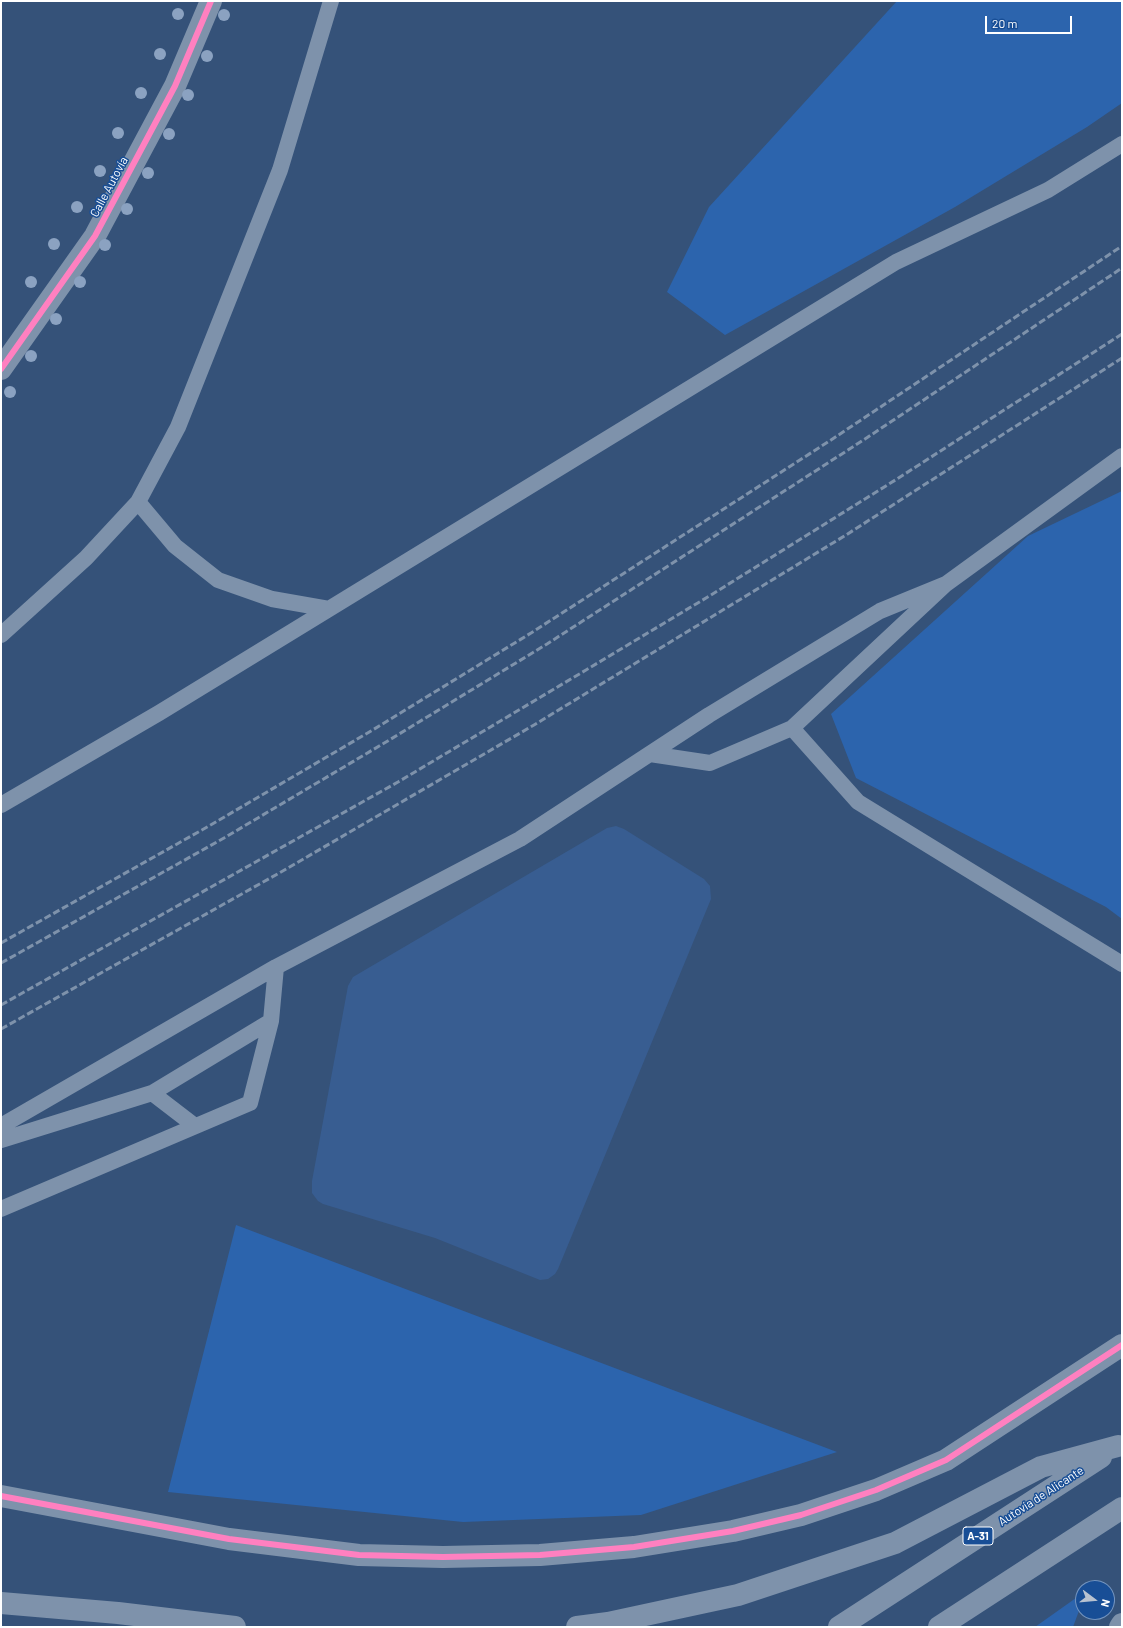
<!DOCTYPE html>
<meta charset="utf-8">
<style>
body{margin:0}
#map{position:relative;width:1123px;height:1628px;overflow:hidden;background:#355279;font-family:Barlow,sans-serif}
canvas{display:block}
.frame{position:absolute;inset:0;border:2px solid #fff;pointer-events:none}
.north{position:absolute;left:1075px;top:1580px;width:40px;height:40px;box-sizing:border-box;background:#184e96;border:1px solid #7495c0;border-radius:50%;rotate:106deg;font-size:11px;font-weight:700;line-height:16px;text-align:center;color:#fff}
.north::after{content:'';display:block;margin:auto;width:14px;height:18px;background:#b8c2d0;clip-path:polygon(50% 0,100% 100%,50% 72%,0 100%)}
.scale{position:absolute;left:985px;top:16px;width:87px;height:18px;box-sizing:border-box;border:2px solid #fff;border-top:0;padding-left:5px;font-size:12px;line-height:14px;white-space:nowrap;color:#fff;-webkit-text-stroke:3px #184e96;paint-order:stroke}
</style>
<div id="map">
<canvas width="1123" height="1628"></canvas>
<div class="frame"></div>
<div class="north">N</div>
<div class="scale">20 m</div>
</div>
<script>
const ctx = document.querySelector('canvas').getContext('2d');
ctx.lineJoin = 'round';
function fill(path, color) {
  ctx.fillStyle = color;
  ctx.fill(path, 'evenodd');
}
function poly(rows) {
  const path = new Path2D();
  for (const r of rows) {
    path.moveTo(r[0], r[1]);
    for (let i = 2; i < r.length; i += 2) path.lineTo(r[i], r[i + 1]);
  }
  return path;
}
function stroke(path, color, width, dash) {
  ctx.strokeStyle = color;
  ctx.lineWidth = width;
  ctx.lineCap = dash ? 'butt' : 'round';
  ctx.setLineDash(dash || []);
  ctx.stroke(path);
}
function label(font, color, halo, rows, align = 'center') {
  ctx.font = font + ' Barlow,sans-serif';
  ctx.lineWidth = 3;
  ctx.setLineDash([]);
  ctx.textBaseline = 'middle';
  ctx.strokeStyle = halo;
  ctx.fillStyle = color;
  for (const [text, x, y, turn = 0] of rows) {
    ctx.save();
    ctx.translate(x, y);
    ctx.rotate((+turn || 0) * Math.PI / 180);
    ctx.textAlign = isNaN(turn) ? turn : align;
    if (halo) ctx.strokeText(text, 0, 0);
    ctx.fillText(text, 0, 0);
    ctx.restore();
  }
}
const green = poly([
 [897,1,1122,1,1122,103,1087,127,955,207,725,335,667,292,709,207],
 [1122,491,1122,919,1106,907,856,778,831,714,1028,536],
 [236,1225,837,1452,641,1515,463,1522,168,1492],
 [1083,1593,1083,1600,1073,1627,1035,1627]
]);
const water = poly([
 [616,826,624,829,704,879,710,886,711,899,558,1269,555,1274,548,1279,540,1280,435,1238,323,1204,318,1201,312,1193,312,1181,348,986,353,977,607,828]
]);
const service = poly([
 [1122,456,946,584,792,728,858,802,1122,964],
 [138,502,175,546,218,580,272,599,329,609],
 [1,635,86,558,138,502,178,427,280,170,331,1],
 [650,754,710,763,792,728],
 [1,805,159,713,896,262,1048,190,1122,144],
 [152,1093,271,1021],
 [1,1126,276,967,520,839,709,715,880,611,946,584],
 [1,1140,152,1093,195,1126],
 [1,1209,250,1103,271,1021,276,967]
]);
const minor = poly([
 [1,369,95,236,175,86,211,1],
 [1,1496,229,1539,359,1555,443,1557,540,1555,634,1547,733,1531,801,1515,876,1490,946,1460,1122,1345]
]);
const motorway = poly([
 [1,1603,118,1613,235,1627],
 [577,1627,608,1623,738,1595,895,1543,1041,1467,1118,1446],
 [839,1627,1101,1457],
 [939,1627,1122,1508],
 [1120,1627,1122,1624]
]);
const rail = poly([
 [1,943,209,826,371,731,531,633,831,440,1122,246],
 [1,963,224,838,386,742,547,644,865,439,1122,268],
 [1,1005,398,782,586,670,711,595,897,479,1122,334],
 [1,1029,281,872,534,725,846,535,1122,358]
]);
const cycleway = poly([
 [1,369,95,236,175,86,211,1],
 [1,1496,229,1539,359,1555,443,1557,540,1555,634,1547,733,1531,801,1515,876,1490,946,1460,1122,1345]
]);
const trees = [
 [178,14],
 [224,15],
 [160,54],
 [207,56],
 [141,93],
 [188,95],
 [118,133],
 [169,134],
 [100,171],
 [148,173],
 [77,207],
 [127,209],
 [54,244],
 [105,245],
 [31,282],
 [80,282],
 [56,319],
 [31,356],
 [10,392]
];
const shields = [
 [978,1536,30]
];
const shieldNames = [
 ["A-31",978,1536]
];
const streetNames = [
 ["Calle Autovía",109,187,-62],
 ["Autovía de Alicante",1041,1496,-33]
];
fill(green, '#2c64ad');
fill(water, '#385d91');
stroke(service, '#7e92ab', 16);
stroke(minor, '#7e92ab', 22);
stroke(motorway, '#7e92ab', 22);
stroke(rail, '#7e92ab', 3, [7, 3]);
stroke(cycleway, '#ff80c0', 6);
ctx.fillStyle = '#8ba2c1';
for (const [x, y] of trees) {
  ctx.beginPath();
  ctx.arc(x, y, 6, 0, 2 * Math.PI);
  ctx.fill();
}
for (const [x, y, w] of shields) {
  const box = new Path2D();
  box.roundRect(x - w / 2, y - 9, w, 18, 3);
  ctx.fillStyle = '#184e96';
  ctx.fill(box);
  stroke(box, '#fff', 1);
}
label('bold 11px', '#fff', null, shieldNames);
label('12px', '#fff', '#184e96', streetNames);
</script>
